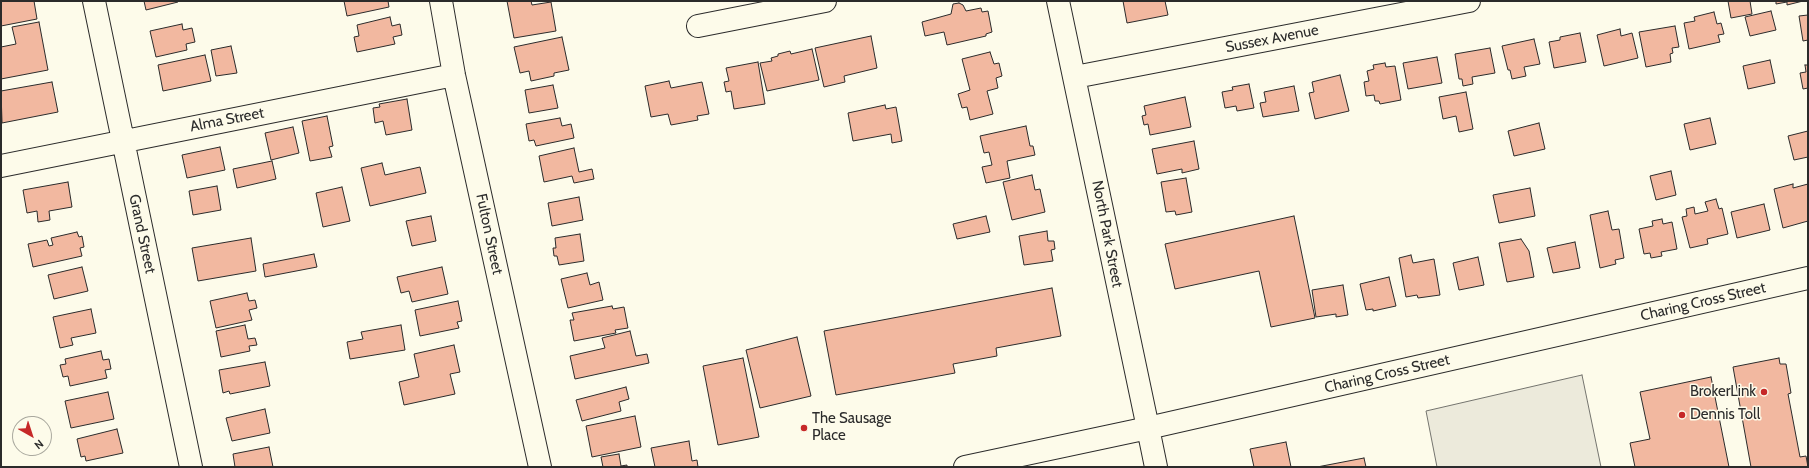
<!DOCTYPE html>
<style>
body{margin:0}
#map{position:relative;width:1809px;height:468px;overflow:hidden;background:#fdfbea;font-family:Cabin,sans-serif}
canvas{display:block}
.frame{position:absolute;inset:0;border:2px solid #2b2b2b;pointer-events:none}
.north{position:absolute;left:12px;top:416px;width:40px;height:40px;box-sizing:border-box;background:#fdfbea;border:1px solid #a9a89e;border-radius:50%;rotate:141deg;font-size:11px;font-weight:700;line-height:16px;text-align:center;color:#2b2b2b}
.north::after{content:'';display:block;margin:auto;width:14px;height:18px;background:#c62828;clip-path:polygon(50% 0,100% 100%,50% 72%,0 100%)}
</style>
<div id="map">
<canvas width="1809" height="468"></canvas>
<div class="frame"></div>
<div class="north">N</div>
</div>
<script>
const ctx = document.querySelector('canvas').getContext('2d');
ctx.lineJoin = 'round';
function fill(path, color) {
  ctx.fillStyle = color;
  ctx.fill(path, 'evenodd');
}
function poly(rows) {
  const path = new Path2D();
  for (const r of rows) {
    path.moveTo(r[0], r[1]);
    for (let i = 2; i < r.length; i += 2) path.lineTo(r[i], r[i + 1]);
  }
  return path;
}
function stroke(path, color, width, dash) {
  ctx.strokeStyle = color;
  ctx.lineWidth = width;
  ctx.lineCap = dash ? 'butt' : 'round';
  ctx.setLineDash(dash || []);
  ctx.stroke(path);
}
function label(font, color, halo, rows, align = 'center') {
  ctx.font = font + ' Cabin,sans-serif';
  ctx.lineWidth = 3;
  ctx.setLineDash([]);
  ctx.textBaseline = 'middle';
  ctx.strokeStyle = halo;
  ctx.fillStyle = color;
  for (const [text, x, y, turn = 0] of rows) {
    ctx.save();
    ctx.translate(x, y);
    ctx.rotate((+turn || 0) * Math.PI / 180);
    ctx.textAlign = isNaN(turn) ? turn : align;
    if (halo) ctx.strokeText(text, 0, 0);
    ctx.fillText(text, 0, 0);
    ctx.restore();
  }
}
const parking = poly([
 [1582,375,1601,467,1437,467,1426,411,1582,375]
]);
const building = poly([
 [1,1,34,1,37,19,1,26,1,1],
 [144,1,177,1,178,2,146,10,144,1],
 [344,1,388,1,389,7,347,16,344,1],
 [507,1,531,1,532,5,551,2,556,31,514,38,507,1],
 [1123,1,1165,1,1168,15,1127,23,1123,1],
 [1728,1,1750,1,1752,14,1731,18,1728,1],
 [1776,1,1803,1,1787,5,1787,2,1776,4,1776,1],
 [959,3,963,5,966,11,981,8,982,12,988,11,992,32,986,34,986,36,947,45,944,32,925,36,922,22,951,14,953,4,959,3],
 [1771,11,1776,30,1750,36,1745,17,1771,11],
 [1714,12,1717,24,1721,23,1724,34,1718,35,1720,42,1689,49,1684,23,1695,21,1694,17,1714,12],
 [1808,15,1808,40,1803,41,1799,16,1808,15],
 [390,17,392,26,400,24,402,35,393,37,395,44,357,52,354,37,359,36,357,25,390,17],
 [39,22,48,70,1,79,1,47,16,44,12,27,39,22],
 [182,24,183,30,192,28,195,42,186,44,187,50,156,57,150,31,182,24],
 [1675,26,1679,47,1672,48,1673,53,1670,54,1671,62,1646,67,1639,32,1675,26],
 [1620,29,1621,36,1632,33,1638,58,1604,66,1597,35,1620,29],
 [1580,33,1586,62,1554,68,1549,42,1560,40,1560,37,1580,33],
 [871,36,877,68,844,76,845,82,824,87,815,48,871,36],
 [562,37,569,70,554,73,554,76,531,81,529,71,520,73,514,47,562,37],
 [1534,39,1540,64,1524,67,1526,76,1512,79,1510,70,1508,70,1502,46,1534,39],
 [231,46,237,73,216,76,211,50,231,46],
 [1490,48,1495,73,1472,77,1473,84,1463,86,1462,79,1459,79,1455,54,1490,48],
 [812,49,819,80,767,91,760,63,772,61,771,58,778,56,778,54,790,51,791,54,812,49],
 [990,52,994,64,999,63,1002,76,996,78,998,88,987,91,993,114,970,120,967,107,962,108,958,94,970,90,962,59,990,52],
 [205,55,211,81,163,91,158,65,205,55],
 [1437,57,1442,83,1408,89,1403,63,1437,57],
 [1770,60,1775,83,1748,89,1743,66,1770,60],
 [758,62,765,104,734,109,731,91,726,92,724,82,729,81,726,68,758,62],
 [1385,63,1386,67,1395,66,1401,100,1380,104,1379,101,1375,101,1374,95,1366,96,1364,82,1369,81,1367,71,1374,69,1373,65,1385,63],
 [1805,65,1808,65,1808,88,1803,89,1800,73,1806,72,1805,65],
 [1340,75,1349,111,1315,119,1309,93,1314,92,1312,82,1340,75],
 [669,81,671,88,702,82,709,114,697,116,698,120,671,125,668,114,651,117,645,86,669,81],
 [52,82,58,112,2,123,1,91,52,82],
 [1249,84,1254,108,1237,111,1236,106,1225,108,1222,92,1233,90,1232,87,1249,84],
 [553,85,558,108,529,113,525,90,553,85],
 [1294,86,1299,111,1263,117,1260,103,1266,102,1264,92,1294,86],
 [1466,92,1473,129,1459,132,1456,116,1443,119,1439,97,1466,92],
 [1185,97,1191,127,1150,135,1148,124,1144,125,1142,116,1146,115,1144,106,1185,97],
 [407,99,412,130,386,135,383,121,375,123,373,108,380,107,379,104,407,99],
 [885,105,886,109,896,107,902,141,892,143,891,134,853,141,848,113,885,105],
 [327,116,333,146,329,147,332,157,310,161,302,121,327,116],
 [560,118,562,126,571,124,574,138,536,146,534,140,529,141,526,124,560,118],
 [1710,118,1716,144,1690,150,1684,124,1710,118],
 [1539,123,1545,149,1514,156,1508,131,1539,123],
 [1026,126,1030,146,1033,146,1035,155,1007,161,1010,178,986,183,982,167,992,165,989,152,984,153,980,136,1026,126],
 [293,127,299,153,271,160,265,133,293,127],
 [1808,131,1808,157,1794,160,1788,136,1808,131],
 [1194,141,1199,169,1182,173,1182,169,1157,174,1152,149,1194,141],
 [220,147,225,170,187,178,182,155,220,147],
 [574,148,579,172,592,169,594,179,574,183,572,176,544,182,539,156,574,148],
 [272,161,276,179,237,188,233,169,272,161],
 [382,163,385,175,420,167,426,193,370,206,361,168,382,163],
 [1671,171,1676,195,1656,200,1650,176,1671,171],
 [1032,175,1035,190,1040,189,1045,212,1012,220,1003,182,1032,175],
 [1186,178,1192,212,1176,215,1175,211,1166,212,1161,182,1186,178],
 [68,182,72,207,49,211,50,220,38,222,37,211,27,213,23,190,68,182],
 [1793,184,1793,188,1808,184,1808,221,1783,228,1774,189,1793,184],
 [217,186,221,210,193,215,189,191,217,186],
 [342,187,350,221,323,227,316,193,342,187],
 [1530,188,1535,216,1499,223,1493,195,1530,188],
 [579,197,583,220,552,226,548,203,579,197],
 [1716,199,1719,209,1722,208,1728,234,1707,239,1708,244,1690,248,1682,217,1687,216,1686,209,1694,207,1695,214,1708,211,1705,202,1716,199],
 [1764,204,1770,230,1737,238,1731,212,1764,204],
 [1608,211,1612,230,1619,229,1624,258,1615,260,1616,264,1600,268,1590,215,1608,211],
 [431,216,436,241,412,246,406,221,431,216],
 [986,216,990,232,957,239,953,224,986,216],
 [1294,216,1315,318,1271,327,1259,271,1175,289,1165,244,1294,216],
 [1662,219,1663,224,1672,222,1677,249,1661,252,1662,256,1651,258,1650,253,1644,254,1639,229,1653,226,1652,221,1662,219],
 [1047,231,1048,241,1054,241,1055,249,1051,250,1053,261,1024,265,1019,236,1047,231],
 [77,232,79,237,82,236,84,247,80,248,82,256,33,267,28,244,47,240,49,246,53,245,51,238,77,232],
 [580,234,584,261,559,265,557,256,554,256,553,248,556,248,555,238,580,234],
 [251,238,256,271,198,281,192,248,251,238],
 [1521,239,1529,251,1534,277,1507,282,1499,243,1521,239],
 [1575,242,1580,268,1553,273,1547,248,1575,242],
 [314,254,317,267,265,277,263,264,314,254],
 [1411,255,1413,263,1434,259,1440,295,1418,298,1417,295,1406,297,1399,258,1411,255],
 [1478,257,1484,285,1459,290,1453,263,1478,257],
 [82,267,88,291,54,299,48,275,82,267],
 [442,267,448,294,412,302,409,291,401,293,397,277,442,267],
 [587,273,590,285,599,282,603,300,568,308,561,279,587,273],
 [1389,277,1396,306,1373,311,1373,309,1366,310,1360,284,1389,277],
 [1343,285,1348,315,1336,317,1336,314,1316,317,1312,290,1343,285],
 [1052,288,1061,336,996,348,997,356,953,364,955,373,836,395,824,331,1052,288],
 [247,293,249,301,255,300,257,308,249,310,252,320,216,328,210,301,247,293],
 [458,301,462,321,457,322,459,328,420,336,415,310,458,301],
 [612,306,613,309,624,307,628,328,615,330,616,333,574,341,570,320,574,320,572,313,612,306],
 [91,309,96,333,71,338,73,345,60,348,53,317,91,309],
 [245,325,248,339,255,338,257,345,249,346,250,351,221,357,216,331,245,325],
 [401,325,405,350,350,359,347,342,363,339,361,332,401,325],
 [630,331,636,356,647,354,649,363,575,379,570,356,605,348,602,338,630,331],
 [797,337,811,396,760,408,746,350,797,337],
 [454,345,460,372,450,374,455,394,404,405,399,382,419,377,414,354,454,345],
 [101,351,103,360,109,359,111,369,105,370,107,378,70,386,68,376,63,377,60,365,66,364,65,359,101,351],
 [743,358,759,437,718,445,703,366,743,358],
 [1779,358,1780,364,1786,364,1791,393,1788,394,1800,457,1806,456,1808,467,1751,467,1733,367,1779,358],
 [265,362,270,386,230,394,229,391,223,393,219,370,265,362],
 [1711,377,1729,467,1635,467,1630,443,1650,439,1640,392,1711,377],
 [626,387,629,399,619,402,621,411,582,421,576,400,626,387],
 [108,392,114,419,71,428,65,401,108,392],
 [265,409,270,433,232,441,226,418,265,409],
 [635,416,641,447,592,457,586,426,635,416],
 [117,429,123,453,86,461,85,456,81,457,77,439,117,429],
 [689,441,692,461,697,460,698,467,655,467,651,448,689,441],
 [1286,442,1291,467,1254,467,1250,449,1286,442],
 [269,447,273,467,235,467,233,454,269,447],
 [619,454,621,466,627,465,627,467,603,467,601,457,619,454],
 [1364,458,1366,467,1317,467,1364,458]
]);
const minor = poly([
 [94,1,191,467],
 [441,1,454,75,540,467],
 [1058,1,1148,428],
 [698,26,825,1],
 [1075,77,1469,1],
 [1,166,454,75]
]);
const major = poly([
 [1148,428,1156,467],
 [965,467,1148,428,1808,278]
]);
const markers = [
 [1764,392,4,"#c62828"],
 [1682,415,4,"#c62828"],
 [804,428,4,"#c62828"]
];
const streetNames = [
 ["Sussex Avenue",1272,39,-11],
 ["Alma Street",227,120,-11],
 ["Grand Street",142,234,78],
 ["Fulton Street",489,234,78],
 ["North Park Street",1107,234,79],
 ["Charing Cross Street",1703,302,-13],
 ["Charing Cross Street",1387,374,-13]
];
const poiNames = [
 ["BrokerLink",1756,392,"right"],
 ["Dennis Toll",1690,415],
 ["The Sausage",812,419],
 ["Place",812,436]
];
fill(parking, '#eceadb');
stroke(parking, '#74746e', 1);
fill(building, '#f2b8a0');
stroke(building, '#2b2b2b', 1);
stroke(minor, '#2b2b2b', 24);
stroke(major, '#2b2b2b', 24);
stroke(minor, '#fdfbea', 22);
stroke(major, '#fdfbea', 22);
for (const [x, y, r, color] of markers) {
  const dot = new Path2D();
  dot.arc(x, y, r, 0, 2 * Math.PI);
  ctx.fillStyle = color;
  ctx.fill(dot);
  stroke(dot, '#fdfbea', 1.5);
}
label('15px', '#2b2b2b', '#fdfbea', streetNames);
label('15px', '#2b2b2b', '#fdfbea', poiNames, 'left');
</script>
